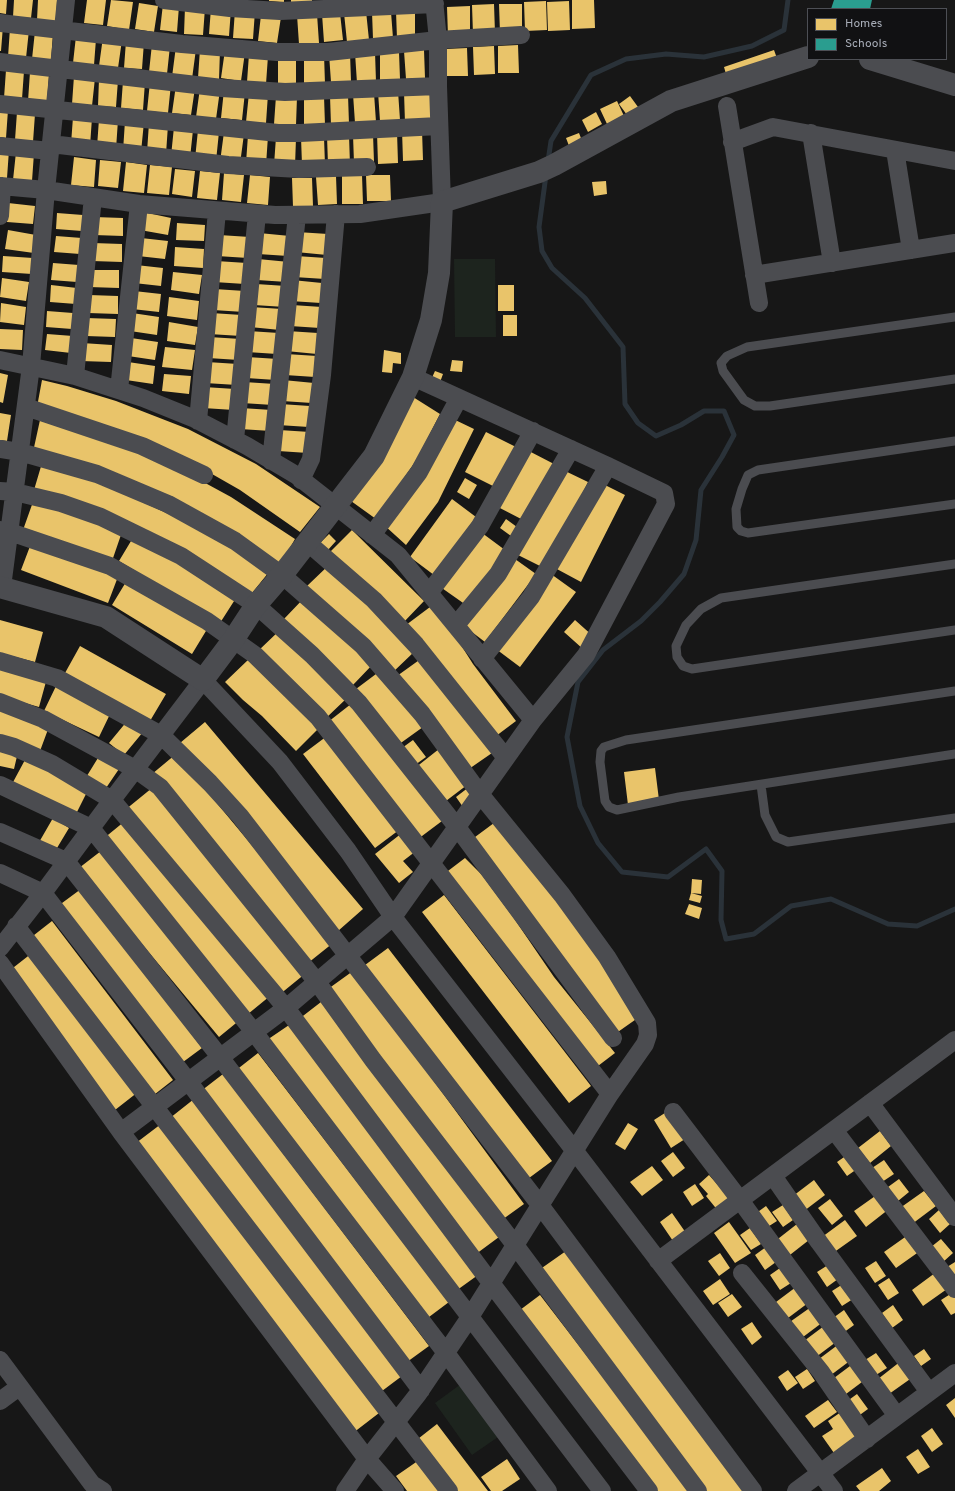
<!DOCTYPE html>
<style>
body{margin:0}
#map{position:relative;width:955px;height:1491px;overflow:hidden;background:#171717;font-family:Overpass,sans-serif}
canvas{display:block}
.legend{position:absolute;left:807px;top:8px;width:140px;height:52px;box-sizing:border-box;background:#111113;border:1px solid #4d4f55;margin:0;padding:5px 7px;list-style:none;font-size:12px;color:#a8adb8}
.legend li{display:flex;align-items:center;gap:8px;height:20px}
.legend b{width:20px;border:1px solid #4d4f55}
</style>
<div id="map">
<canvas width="955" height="1491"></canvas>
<ul class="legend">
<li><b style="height:11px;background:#e9c46a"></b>Homes</li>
<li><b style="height:11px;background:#2a9d8f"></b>Schools</li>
</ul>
</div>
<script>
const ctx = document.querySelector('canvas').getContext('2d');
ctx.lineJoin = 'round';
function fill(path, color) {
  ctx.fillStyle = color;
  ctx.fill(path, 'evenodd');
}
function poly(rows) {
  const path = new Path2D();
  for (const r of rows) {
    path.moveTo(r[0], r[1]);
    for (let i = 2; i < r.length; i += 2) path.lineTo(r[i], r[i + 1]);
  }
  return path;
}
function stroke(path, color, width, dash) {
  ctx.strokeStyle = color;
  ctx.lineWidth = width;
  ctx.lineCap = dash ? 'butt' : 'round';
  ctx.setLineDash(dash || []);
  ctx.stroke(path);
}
const green = poly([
 [454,259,495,259,496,337,455,337],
 [461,1384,498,1437,472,1455,435,1403]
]);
const homes = poly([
 [0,0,7,0,6,14,0,13],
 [14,0,33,0,31,18,13,17],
 [38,0,57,0,56,21,37,20],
 [87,0,106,0,103,25,84,23],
 [111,0,133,2,129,30,107,26],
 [269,0,284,0,284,2,269,1],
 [291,0,312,0,312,2,291,3],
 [572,0,594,0,595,28,572,29],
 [546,1,547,30,525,31,524,2],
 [569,1,570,30,548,31,547,2],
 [139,3,158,6,154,32,135,29],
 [163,4,179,6,177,32,160,30],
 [494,4,495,33,473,34,472,5],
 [499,4,522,4,522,33,500,33],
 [470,6,470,35,448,36,447,7],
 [185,7,205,8,203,35,184,34],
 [211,8,231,9,229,36,209,34],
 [235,10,255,11,253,39,233,38],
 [415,10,415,39,397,39,396,11],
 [366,11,369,40,347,42,344,13],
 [372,12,391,12,393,38,373,39],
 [340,13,343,40,324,42,322,14],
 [317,14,319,43,299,44,297,15],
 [261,15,281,17,277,43,258,41],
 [0,26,3,26,1,51,0,51],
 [10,28,29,30,26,58,8,57],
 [35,31,53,33,51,61,32,59],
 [76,36,96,39,94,65,73,63],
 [103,37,122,40,118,68,99,66],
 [126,41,144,42,142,69,124,68],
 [152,44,170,46,167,74,149,72],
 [518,45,519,73,498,73,498,46],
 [176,46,196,49,192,79,172,77],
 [494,46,495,74,474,75,473,47],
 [467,48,468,76,447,76,446,49],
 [200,49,220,50,219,80,198,78],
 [225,50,245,52,241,81,221,78],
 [424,50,425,78,406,79,404,51],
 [774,50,779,64,728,81,724,67],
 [375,52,376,82,357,83,355,53],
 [380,52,399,52,400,79,380,80],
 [350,53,351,81,331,82,329,54],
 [249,54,268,56,266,84,247,82],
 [324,54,325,84,304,85,304,55],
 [278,56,296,56,296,83,278,84],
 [6,70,24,71,22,99,4,98],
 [30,72,49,74,47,102,28,101],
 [74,76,95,78,92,106,72,104],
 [99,79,118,80,116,107,98,106],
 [123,81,145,82,143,110,121,108],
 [150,82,171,84,168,113,147,111],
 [176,85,195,88,191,115,172,113],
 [200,88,220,90,216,119,196,117],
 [224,90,245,92,242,120,221,118],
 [398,91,400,120,380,121,378,92],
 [404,92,432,92,432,123,405,123],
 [249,93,268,94,266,123,246,122],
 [374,93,376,122,355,123,353,94],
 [348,95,349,124,331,125,330,96],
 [276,96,297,97,296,125,274,124],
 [304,96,324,96,325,125,304,125],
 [630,96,638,107,627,115,619,104],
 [617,101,624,116,607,124,600,109],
 [0,109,8,110,6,138,0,137],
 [17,112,35,114,33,142,15,140],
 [596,112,602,124,588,132,582,120],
 [73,117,92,118,90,146,71,144],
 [99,119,118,120,116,149,97,147],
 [125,121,144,122,141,152,123,151],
 [149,123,168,125,166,154,147,152],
 [174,127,193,130,190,158,171,156],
 [198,130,219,132,216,161,195,159],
 [402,130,422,130,423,160,403,161],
 [224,132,244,134,240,164,220,162],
 [397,132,398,163,378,164,377,133],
 [579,133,584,146,571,151,566,138],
 [373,134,374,162,354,163,353,135],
 [248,135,268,136,266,165,246,163],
 [349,135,350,165,328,165,327,136],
 [276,137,296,138,295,166,274,165],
 [301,137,324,137,325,165,302,165],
 [0,149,9,150,7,178,0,178],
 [16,152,34,153,32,181,13,180],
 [74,157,96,160,94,187,71,185],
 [100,160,121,162,118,188,98,186],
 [126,162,147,165,144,193,123,191],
 [150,165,172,167,169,195,147,193],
 [175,169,195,171,192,197,172,194],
 [200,171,220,173,217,200,197,198],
 [224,173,244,175,241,202,222,200],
 [250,175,270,177,268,205,247,203],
 [362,175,363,204,342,204,342,176],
 [366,175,390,175,391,201,367,201],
 [336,176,337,204,318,205,316,177],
 [292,178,312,178,313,206,293,207],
 [606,181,607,194,594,196,592,182],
 [8,203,35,206,33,224,7,222],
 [143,212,171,218,168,235,140,230],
 [57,213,83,215,82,231,56,229],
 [94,217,123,218,123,236,94,235],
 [177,223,205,225,204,241,176,240],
 [8,230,36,235,34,253,5,249],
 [297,232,328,234,327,255,296,252],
 [259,233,290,236,288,256,258,254],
 [219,235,250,237,248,258,217,256],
 [56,236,82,238,80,254,54,252],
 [141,238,168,241,165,259,138,256],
 [93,243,122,244,122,262,92,261],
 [175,247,204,249,203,268,174,266],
 [3,256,33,258,32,274,2,272],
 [296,256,326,258,325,279,294,277],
 [258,259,289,262,287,282,257,280],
 [216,261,247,263,245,284,214,282],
 [53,263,79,265,77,282,51,280],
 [136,265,163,268,161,286,134,283],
 [90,270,119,270,119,288,89,287],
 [173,272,202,275,199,294,171,290],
 [2,278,29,282,26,301,0,297],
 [292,280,322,283,321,303,290,301],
 [256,284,286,286,285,307,254,305],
 [51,285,77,288,76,304,50,302],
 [498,285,514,285,514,311,498,311],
 [214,289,245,291,244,312,213,310],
 [134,291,161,294,159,312,132,309],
 [89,295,118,296,118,314,88,313],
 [169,297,199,301,197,320,167,316],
 [1,303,26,307,24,325,0,322],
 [292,305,322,307,320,328,290,326],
 [251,307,282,309,280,330,250,327],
 [47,311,73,313,72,329,46,327],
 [132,313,159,317,157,335,130,331],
 [211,313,242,315,241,336,209,334],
 [503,315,517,315,517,336,503,336],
 [86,318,116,319,115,337,86,336],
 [169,322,198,327,195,345,167,341],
 [0,329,23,330,22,350,0,349],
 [248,331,279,333,277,354,247,352],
 [287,331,318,333,317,354,286,351],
 [47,334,73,336,71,353,45,350],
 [209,337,241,339,239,360,208,358],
 [131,338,158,342,155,360,128,356],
 [82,343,112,345,111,362,81,361],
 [165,347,195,350,192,370,162,367],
 [384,350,401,353,401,364,393,363,392,373,382,372],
 [286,354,317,356,315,377,285,375],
 [247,357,278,359,276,380,246,378],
 [452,360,463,361,462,372,450,371],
 [128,362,155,366,153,384,126,380],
 [207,362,238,364,237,385,205,383],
 [435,371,443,374,439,385,430,382],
 [0,373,8,375,3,403,0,402],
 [164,374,191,376,189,394,162,391],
 [42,380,67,386,116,401,188,429,256,464,320,507,300,532,240,490,198,466,37,407],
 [283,380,314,383,312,403,282,401],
 [244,382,275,384,273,405,242,403],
 [204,387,235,389,234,410,203,408],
 [413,397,440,414,417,459,376,519,351,501],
 [280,404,310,406,309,427,278,425],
 [241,408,272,410,271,431,240,429],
 [0,413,11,415,7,441,0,440],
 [449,417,474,429,438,502,406,545,384,525],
 [40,420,114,441,185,472,231,497,295,539,280,565,33,452],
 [279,430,310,432,308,453,278,451],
 [486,432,516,447,495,487,465,472],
 [525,449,554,464,525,521,496,506],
 [42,463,163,504,269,572,252,593,34,490],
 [561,469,588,482,546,569,518,555],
 [465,478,477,485,469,499,457,492],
 [599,482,625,495,581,582,555,568],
 [34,499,123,529,112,561,23,530],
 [452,499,476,517,434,575,410,557],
 [506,519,517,527,511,536,500,528],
 [352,530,424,601,402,624,330,552],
 [478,530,505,550,466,605,439,586],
 [329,534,336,541,327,551,319,544],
 [134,536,236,598,220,623,119,561],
 [32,541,119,574,108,603,21,570],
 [515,559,536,574,485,642,464,626],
 [330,564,415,651,391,674,307,586],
 [551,574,576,592,520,667,496,649],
 [129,577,209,626,192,654,112,605],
 [305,597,374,663,352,686,283,620],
 [430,607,459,642,473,664,516,721,492,739,406,625],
 [0,620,43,632,35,662,0,653],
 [575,620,594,637,583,649,564,632],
 [280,630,347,698,325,719,258,651],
 [80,646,166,694,150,721,65,673],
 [422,658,492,753,466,771,397,676],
 [249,659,320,727,296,751,262,716,243,700,225,682],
 [0,665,47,678,39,707,0,696],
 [380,671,423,727,398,745,356,689],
 [57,684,112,710,99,737,44,711],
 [351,704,442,821,418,839,328,722],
 [0,706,50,724,40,751,0,737],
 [128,720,143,732,124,755,109,743],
 [205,722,363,909,338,931,180,743],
 [327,736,399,830,375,848,303,754],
 [413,740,426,757,415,765,402,748],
 [0,748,18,752,14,769,0,766],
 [439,749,467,785,442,804,415,768],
 [101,753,121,766,104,791,85,779],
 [176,754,333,943,308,963,152,774],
 [26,758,88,790,75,816,12,784],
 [655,768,659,800,628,805,624,772],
 [469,787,476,798,463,807,456,797],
 [152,788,306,973,279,995,125,810],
 [53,818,69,828,54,853,38,844],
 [498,820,642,1015,615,1034,471,840],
 [125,821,270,996,248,1014,103,839],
 [402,833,416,851,403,861,413,872,399,883,375,854],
 [101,851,241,1019,219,1037,79,868],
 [465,858,482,875,513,917,554,977,615,1053,594,1069,444,874],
 [692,879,702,880,701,894,691,893],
 [81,889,202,1048,179,1065,58,906],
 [691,893,702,896,700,903,689,900],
 [444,895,591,1086,569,1103,422,912],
 [689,904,702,908,699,919,685,914],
 [52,921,173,1080,150,1098,29,939],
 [388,948,552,1161,525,1181,361,968],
 [32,953,138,1092,115,1110,9,971],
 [353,971,524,1204,499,1222,328,989],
 [321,1002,499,1237,476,1254,299,1019],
 [292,1023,478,1275,453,1293,267,1040],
 [258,1053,449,1302,425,1320,235,1071],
 [223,1074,429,1346,407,1362,201,1091],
 [194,1099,402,1376,378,1394,170,1118],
 [668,1111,685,1139,671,1148,654,1120],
 [628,1123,638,1129,625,1150,615,1144],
 [161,1124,379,1413,353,1433,136,1143],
 [880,1131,891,1146,870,1163,858,1148],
 [673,1152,685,1168,673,1177,661,1161],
 [847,1155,857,1169,847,1176,837,1162],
 [884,1160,894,1174,882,1182,872,1168],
 [652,1166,663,1180,642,1196,630,1182],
 [709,1175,732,1201,719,1212,706,1196,708,1194,699,1184],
 [899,1179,909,1192,898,1201,888,1187],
 [814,1180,825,1195,804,1211,793,1196],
 [695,1184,704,1198,692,1206,683,1192],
 [924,1191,936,1206,912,1224,900,1208],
 [878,1194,889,1209,866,1227,854,1211],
 [830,1199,843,1216,832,1225,818,1208],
 [783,1205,793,1220,783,1227,772,1212],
 [766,1206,777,1221,766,1228,755,1214],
 [939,1210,950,1224,940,1233,929,1219],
 [672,1213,686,1233,673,1241,660,1222],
 [845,1220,857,1236,833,1253,822,1237],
 [729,1222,751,1253,735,1263,714,1233],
 [797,1224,809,1240,786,1258,774,1242],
 [750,1228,761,1244,751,1250,740,1235],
 [908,1235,920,1251,896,1268,884,1252],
 [941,1239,953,1253,943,1262,931,1247],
 [766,1247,776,1262,765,1270,755,1255],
 [566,1251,744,1491,703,1491,539,1270],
 [720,1253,730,1268,719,1276,708,1261],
 [876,1261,886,1276,875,1283,865,1268],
 [955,1262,955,1278,947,1267],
 [828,1265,838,1279,827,1287,817,1272],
 [780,1268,791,1283,780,1290,770,1275],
 [935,1273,947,1289,923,1306,912,1290],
 [889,1278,899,1293,888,1300,878,1285],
 [720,1279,730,1294,713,1305,703,1291],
 [843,1284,853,1299,842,1306,832,1291],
 [796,1287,808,1303,784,1321,772,1305],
 [952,1293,955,1298,955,1313,951,1315,941,1300],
 [732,1294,742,1307,728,1317,718,1303],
 [540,1295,570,1334,691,1491,653,1491,516,1313],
 [893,1305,903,1320,892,1328,882,1313],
 [811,1307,823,1322,799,1340,787,1324],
 [844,1310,854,1325,843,1333,833,1318],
 [752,1322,762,1337,752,1345,741,1329],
 [824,1326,836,1342,812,1360,800,1344],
 [839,1344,851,1360,827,1378,815,1362],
 [924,1349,931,1359,921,1366,914,1356],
 [876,1353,887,1368,876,1375,865,1360],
 [901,1361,913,1377,889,1394,878,1379],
 [854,1363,866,1379,842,1397,830,1381],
 [807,1369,815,1381,803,1389,795,1377],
 [788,1370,798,1383,787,1391,778,1377],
 [857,1394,868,1409,857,1417,846,1402],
 [955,1398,955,1418,946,1405],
 [828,1400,837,1412,814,1428,805,1416],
 [841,1412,857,1436,834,1453,822,1436,833,1429,828,1421],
 [437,1424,488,1491,451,1491,414,1442],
 [932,1428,943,1444,932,1452,921,1436],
 [918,1449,930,1467,918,1474,906,1457],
 [422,1458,446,1491,407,1491,396,1476],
 [507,1459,520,1479,502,1491,491,1491,481,1477],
 [882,1468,891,1481,879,1491,860,1491,856,1486]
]);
const schools = poly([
 [834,0,872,0,870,9,831,9]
]);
const stream = poly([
 [548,161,551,141,591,75,626,59,666,54,704,57,752,46,784,30,788,0],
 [546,175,539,227,542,251,552,268,585,298,623,347,625,404,638,423,656,436,681,425,704,411,724,411,734,435,722,457,701,490,696,540,684,574,660,602,641,621,603,650,578,682,567,737,580,806,598,843,622,872,668,877,706,849,722,871,721,920,726,939,754,934,791,906,831,899,888,924,917,926,955,909]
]);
const service = poly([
 [955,317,747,347,727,356,721,363,723,371,744,400,755,406,770,406,955,379],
 [955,441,758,470,748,475,742,489,736,509,737,527,741,531,748,533,955,504],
 [955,564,721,598,701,609,686,625,676,646,677,657,683,666,692,669,955,630],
 [955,691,626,740,604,747,601,751,600,762,605,801,609,807,617,810,679,797,955,754],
 [761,785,765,815,776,837,788,842,955,818]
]);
const minor = poly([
 [164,0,230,8,280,11,435,4],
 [0,23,182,44,277,52,328,52,438,40,521,35],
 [0,62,222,88,285,92,438,86],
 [0,104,278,133,300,133,439,126],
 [727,106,759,303],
 [811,133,832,263],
 [732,142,773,127,955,161],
 [51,144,228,165,299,169,367,167],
 [0,146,50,151],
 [895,150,911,250],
 [0,186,46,190,139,204,275,215,360,214,442,202,438,86,438,40,434,0],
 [0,216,2,186],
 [754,275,955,243],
 [0,360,75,376,143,398,195,419,247,446,296,475,398,555,533,720],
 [75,376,93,197],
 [119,390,139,204],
 [26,407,142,446,204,475],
 [198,421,217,211],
 [235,440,257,214],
 [0,449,20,452,97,474,168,504,235,541,282,575,363,646,422,714,480,794,562,895,607,957,647,1023,648,1035,645,1044,610,1094],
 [271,461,297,215],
 [301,480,311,459,322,375,336,214],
 [0,491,15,492,61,503,101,517,181,556,256,605,312,655,359,703,457,827,613,1038],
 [0,530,10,532,110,566,207,621,255,655,318,717,610,1094,470,1317,418,1394,367,1459,345,1491],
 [372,535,419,472,459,398],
 [307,542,374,600,416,645,506,758],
 [2,587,31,366,46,190,66,0],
 [429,593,480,526,533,431],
 [456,625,498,574,571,449],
 [482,659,531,597,608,466],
 [0,661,57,678,161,735,210,783,240,816,540,1205,753,1491],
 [0,702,43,719,135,769,160,787,317,982,373,1060,515,1245,698,1491],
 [0,743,14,747,52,764,112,800,286,1008,491,1283,649,1491],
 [0,785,91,828,254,1032,602,1491],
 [0,832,66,861,220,1057,446,1353,548,1491],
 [0,873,43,893,188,1081,421,1390],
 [16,926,449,1491],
 [0,948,43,893,112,800,203,680,280,762,348,851,393,917,574,1150,834,1491],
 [0,963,121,1132,367,1459,395,1491],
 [870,1103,955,1217],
 [673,1112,740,1200,897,1416],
 [834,1130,955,1289],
 [121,1132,286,1008,393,917,533,720,586,655,666,504,664,493,608,466,413,377],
 [773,1176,819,1242,929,1392],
 [658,1261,955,1040],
 [742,1273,821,1372,867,1439],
 [0,1360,92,1484,103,1491],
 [0,1401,19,1387],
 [796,1491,955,1373]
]);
const tertiary = poly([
 [870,59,955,85],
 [0,587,106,617,203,680,233,640,256,605,282,575,374,456,413,377,431,320,439,273,442,202,539,172,554,165,671,101,808,57]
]);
fill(green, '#1d241e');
fill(homes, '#e9c46a');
fill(schools, '#2a9d8f');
stroke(stream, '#2a3239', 5);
stroke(service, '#4b4c50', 9);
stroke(minor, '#4b4c50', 18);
stroke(tertiary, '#4b4c50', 22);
</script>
